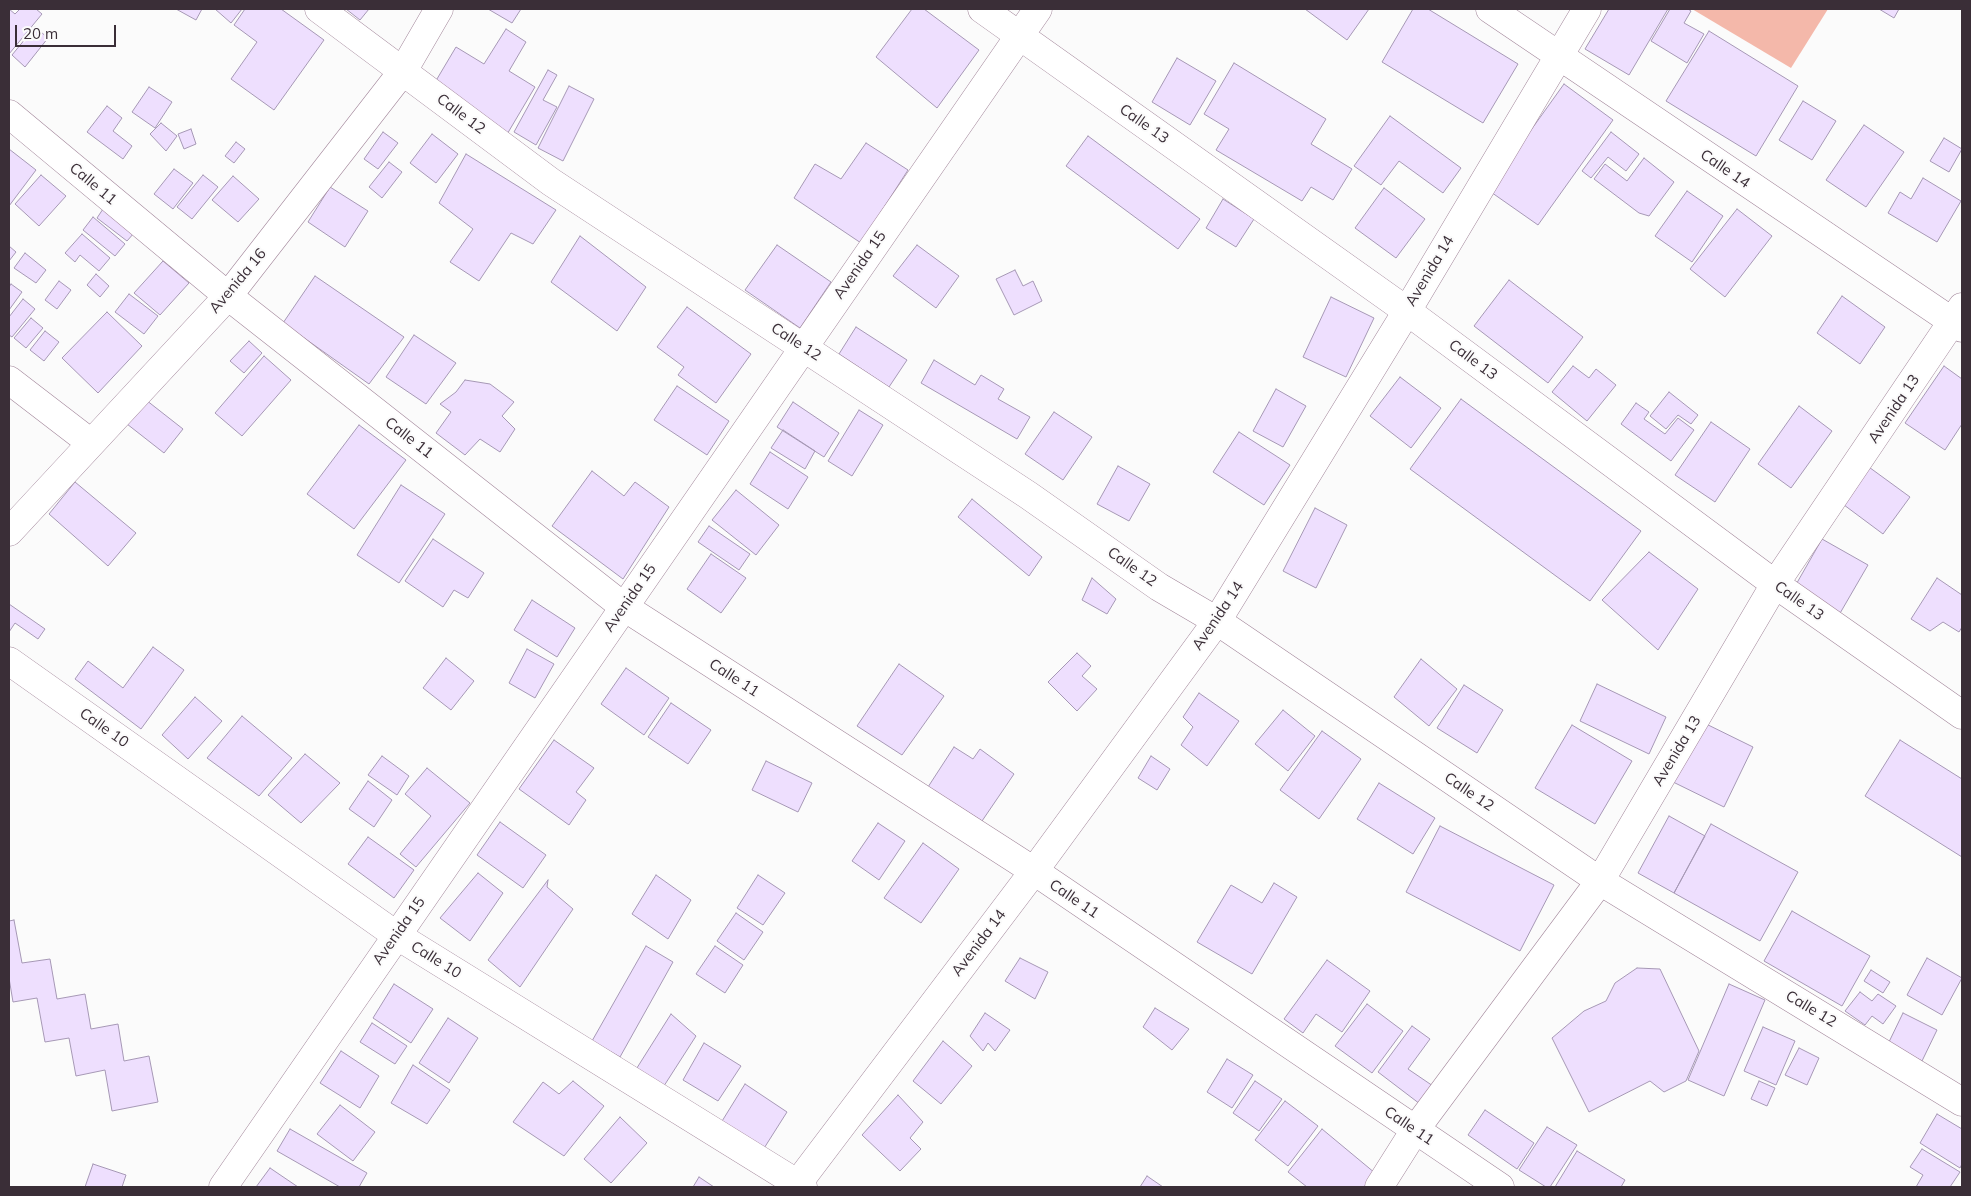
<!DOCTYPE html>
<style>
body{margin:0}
#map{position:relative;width:1971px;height:1196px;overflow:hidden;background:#fbfbfb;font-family:Mulish,sans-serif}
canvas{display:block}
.frame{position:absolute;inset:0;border:10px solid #3a2e37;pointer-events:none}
.scale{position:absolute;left:15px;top:25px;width:101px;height:22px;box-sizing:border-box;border:2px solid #3a2e37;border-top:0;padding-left:6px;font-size:15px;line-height:18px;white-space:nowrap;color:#3a2e37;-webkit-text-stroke:4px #fbfbfb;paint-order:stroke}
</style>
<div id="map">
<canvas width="1971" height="1196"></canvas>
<div class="frame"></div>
<div class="scale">20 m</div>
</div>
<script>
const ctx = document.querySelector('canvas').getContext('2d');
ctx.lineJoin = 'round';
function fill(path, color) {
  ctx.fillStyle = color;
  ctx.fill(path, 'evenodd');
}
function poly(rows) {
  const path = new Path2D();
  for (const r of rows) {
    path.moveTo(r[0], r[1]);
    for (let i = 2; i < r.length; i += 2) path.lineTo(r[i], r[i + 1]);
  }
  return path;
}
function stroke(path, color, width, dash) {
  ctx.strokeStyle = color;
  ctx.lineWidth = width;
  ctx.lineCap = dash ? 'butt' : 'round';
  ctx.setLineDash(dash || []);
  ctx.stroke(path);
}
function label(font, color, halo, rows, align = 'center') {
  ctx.font = font + ' Mulish,sans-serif';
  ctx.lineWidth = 4;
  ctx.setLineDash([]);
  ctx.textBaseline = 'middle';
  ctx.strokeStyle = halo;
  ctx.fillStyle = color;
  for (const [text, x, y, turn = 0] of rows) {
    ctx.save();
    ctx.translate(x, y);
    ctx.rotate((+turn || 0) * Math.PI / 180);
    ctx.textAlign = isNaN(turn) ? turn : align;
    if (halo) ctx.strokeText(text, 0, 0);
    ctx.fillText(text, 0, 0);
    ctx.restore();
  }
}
const forest = poly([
 [1692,9,1828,9,1791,68]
]);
const building = poly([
 [9,9,15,14,20,9,36,9,42,14,9,54,9,9],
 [176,9,202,9,196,20,176,9],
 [215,9,242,9,231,23,215,9],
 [245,9,281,9,324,40,274,110,231,79,257,42,234,25,245,9],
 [346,9,369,9,360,20,346,9],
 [488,9,521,9,512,23,488,9],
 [912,9,924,9,979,50,937,108,876,57,912,9],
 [1305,9,1369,9,1347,40,1305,9],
 [1413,9,1428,9,1518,64,1483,123,1382,62,1413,9],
 [1609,9,1668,9,1629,75,1585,49,1609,9],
 [1670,9,1688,9,1691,11,1684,23,1704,34,1687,63,1651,41,1670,9],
 [1879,9,1899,9,1894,18,1879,9],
 [35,27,48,38,25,67,12,55,35,27],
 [506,29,526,42,509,71,535,87,506,136,431,89,456,47,484,64,506,29],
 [1709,31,1798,86,1756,156,1666,101,1709,31],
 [1177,58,1216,81,1190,125,1152,102,1177,58],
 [1234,63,1326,119,1311,144,1352,169,1333,200,1311,187,1302,201,1216,150,1229,129,1204,114,1234,63],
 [548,70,557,75,543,100,557,107,536,145,514,132,548,70],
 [1564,84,1613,120,1538,225,1488,190,1564,84],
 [569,86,594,99,563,161,538,148,569,86],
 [149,87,172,102,155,128,132,112,149,87],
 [1803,101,1836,121,1812,160,1779,140,1803,101],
 [107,106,122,118,113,131,132,146,123,159,87,132,107,106],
 [1390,116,1461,168,1443,193,1399,161,1381,185,1354,166,1390,116],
 [161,123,177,136,166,151,150,134,161,123],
 [1864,125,1904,152,1866,207,1826,180,1864,125],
 [191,129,196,144,184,149,178,134,191,129],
 [383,132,398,143,378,169,364,159,383,132],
 [1611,132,1639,154,1626,171,1608,157,1591,178,1582,171,1611,132],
 [432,134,458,154,436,183,410,163,432,134],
 [1088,136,1200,219,1178,249,1066,166,1088,136],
 [1944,138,1962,149,1949,172,1930,161,1944,138],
 [236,142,245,149,234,163,225,156,236,142],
 [866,143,908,170,861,243,794,198,815,164,841,179,866,143],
 [9,149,36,170,9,206,9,149],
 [466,154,556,210,533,244,511,233,479,281,450,262,473,229,439,203,466,154],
 [1644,158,1674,182,1649,216,1639,213,1594,179,1605,164,1627,181,1644,158],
 [389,162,402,172,382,198,369,187,389,162],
 [174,169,193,183,173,209,154,194,174,169],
 [41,175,66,196,39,226,15,204,41,175],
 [203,175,218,187,192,219,177,207,203,175],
 [233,176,259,199,238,222,212,200,233,176],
 [1923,178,1961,201,1937,242,1888,213,1900,192,1911,199,1923,178],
 [330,187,368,211,345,247,308,222,330,187],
 [1384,188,1425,219,1396,258,1355,228,1384,188],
 [1687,191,1723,216,1692,262,1655,236,1687,191],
 [1223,199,1254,219,1236,247,1206,228,1223,199],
 [103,209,134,233,127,241,97,218,103,209],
 [1737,209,1772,236,1725,297,1690,269,1737,209],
 [93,217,125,244,115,256,83,230,93,217],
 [82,234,110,258,99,271,80,255,75,262,65,253,82,234],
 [580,236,646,287,617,331,551,282,580,236],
 [777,245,831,282,800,328,745,290,777,245],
 [917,245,959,276,936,308,893,276,917,245],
 [9,246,16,252,9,261,9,246],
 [25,253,46,270,36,283,14,268,25,253],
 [163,261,189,283,160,315,134,293,163,261],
 [1015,270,1023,286,1033,281,1042,301,1014,315,996,279,1015,270],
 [96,274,109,286,100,297,87,285,96,274],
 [315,276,404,337,369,384,283,323,315,276],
 [1509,280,1583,337,1548,383,1474,326,1509,280],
 [59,281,71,290,57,309,45,300,59,281],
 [11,284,22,292,9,310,9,287,11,284],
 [129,294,158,316,144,334,115,312,129,294],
 [1842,296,1885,327,1860,364,1817,333,1842,296],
 [1331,297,1374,318,1346,377,1303,357,1331,297],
 [23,299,35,309,12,337,9,335,9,317,23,299],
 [687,307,751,354,716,403,678,375,684,367,657,347,687,307],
 [107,312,142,346,98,393,62,358,107,312],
 [31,318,43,328,26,348,14,338,31,318],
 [856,327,907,360,889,387,839,354,856,327],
 [45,331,59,342,44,361,30,350,45,331],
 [414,335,456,363,426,404,386,377,414,335],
 [249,341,262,353,244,373,230,361,249,341],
 [264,356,291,380,242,436,215,413,264,356],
 [934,360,975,385,981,375,1004,389,998,399,1030,417,1017,439,921,383,934,360],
 [1573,366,1589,378,1596,369,1616,385,1587,421,1552,392,1573,366],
 [1944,366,1962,379,1962,424,1945,450,1905,423,1944,366],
 [1400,377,1441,408,1411,448,1370,416,1400,377],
 [465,380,490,384,514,402,502,416,515,429,500,452,480,439,465,455,436,433,451,412,440,404,456,392,465,380],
 [677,386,729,421,707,455,654,420,677,386],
 [1276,389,1306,406,1283,447,1253,431,1276,389],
 [1669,392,1698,415,1691,424,1678,415,1666,429,1650,416,1669,392],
 [1461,399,1641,531,1590,601,1410,469,1461,399],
 [146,400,183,429,164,453,127,424,146,400],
 [793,402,839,433,824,457,777,427,793,402],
 [1636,403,1649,412,1644,419,1665,434,1678,418,1694,430,1671,461,1621,424,1636,403],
 [1799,406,1832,431,1791,488,1758,464,1799,406],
 [859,410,883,425,852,476,828,461,859,410],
 [1054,412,1092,437,1063,480,1025,454,1054,412],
 [1711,422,1750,449,1715,502,1675,475,1711,422],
 [359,425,406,460,354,529,307,494,359,425],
 [783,430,815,451,805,469,771,448,783,430],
 [1239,432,1290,465,1264,505,1213,472,1239,432],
 [770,452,808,477,788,509,750,484,770,452],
 [1862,462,1910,497,1883,534,1836,499,1862,462],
 [1118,466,1150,484,1129,521,1097,504,1118,466],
 [592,471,624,496,635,482,669,507,623,579,552,526,592,471],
 [75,482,136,533,108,566,49,514,75,482],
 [401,485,445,514,399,583,357,555,401,485],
 [736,490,779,525,756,555,712,520,736,490],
 [972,499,1042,557,1029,576,958,517,972,499],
 [1315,508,1347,525,1316,588,1283,571,1315,508],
 [709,526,750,554,739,570,698,542,709,526],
 [433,539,484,573,468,598,454,590,443,607,405,581,433,539],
 [1822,539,1868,565,1839,615,1794,588,1822,539],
 [1649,552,1698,589,1658,650,1602,600,1649,552],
 [711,554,746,578,721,613,687,589,711,554],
 [1092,578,1116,599,1107,614,1082,600,1092,578],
 [1937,578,1962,595,1962,627,1959,632,1943,622,1930,631,1911,619,1937,578],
 [532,600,575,628,557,657,514,630,532,600],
 [9,604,45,629,38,639,15,623,9,632,9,604],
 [153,647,184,670,141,729,75,679,88,661,123,688,153,647],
 [527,649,554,664,535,698,509,683,527,649],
 [1077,653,1091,666,1082,676,1097,689,1077,711,1048,682,1077,653],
 [446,658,474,681,451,710,423,688,446,658],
 [1421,659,1457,689,1429,726,1394,697,1421,659],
 [899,664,944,696,902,755,857,726,899,664],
 [626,668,669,698,644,735,601,704,626,668],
 [1597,684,1666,717,1649,754,1580,721,1597,684],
 [1464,685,1503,710,1477,753,1437,728,1464,685],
 [1199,693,1239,721,1207,766,1181,745,1193,727,1183,717,1199,693],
 [195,697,222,721,188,759,162,735,195,697],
 [671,703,711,730,688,764,648,737,671,703],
 [1283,710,1315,736,1288,771,1255,744,1283,710],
 [242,716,292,758,259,796,207,758,242,716],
 [1698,720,1753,747,1724,807,1669,780,1698,720],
 [1572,725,1632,761,1595,824,1535,788,1572,725],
 [1322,731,1361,759,1319,819,1280,790,1322,731],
 [554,740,594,768,576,792,586,800,569,825,519,789,554,740],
 [1900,740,1962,779,1962,857,1865,796,1900,740],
 [954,747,973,759,980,749,1014,774,982,821,928,787,954,747],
 [305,754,340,783,301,823,268,795,305,754],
 [382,756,409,776,397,795,368,775,382,756],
 [1151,756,1170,769,1157,790,1138,778,1151,756],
 [766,761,812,783,798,812,752,790,766,761],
 [427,768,470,803,416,867,400,854,431,816,405,794,427,768],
 [368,781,392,800,374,827,349,809,368,781],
 [1379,783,1435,818,1413,854,1357,819,1379,783],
 [1669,816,1705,836,1674,893,1638,873,1669,816],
 [500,822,546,855,523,888,477,855,500,822],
 [878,823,905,841,879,880,852,861,878,823],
 [1711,824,1798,872,1760,941,1674,893,1711,824],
 [1440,826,1554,885,1520,951,1406,892,1440,826],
 [368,837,414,870,394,898,348,864,368,837],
 [923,843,959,869,921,923,884,898,923,843],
 [478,873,503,893,470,941,440,918,478,873],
 [656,875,691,900,668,939,632,914,656,875],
 [758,875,785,893,763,925,737,908,758,875],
 [548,880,547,887,573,909,520,987,488,960,548,880],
 [1274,883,1297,897,1252,974,1197,942,1231,885,1262,903,1274,883],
 [1792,911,1870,956,1842,1006,1764,961,1792,911],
 [736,913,763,932,744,960,717,941,736,913],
 [14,920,22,963,50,959,57,999,85,994,91,1029,118,1024,124,1061,149,1056,158,1102,112,1111,105,1070,76,1076,69,1038,45,1042,37,998,13,1002,9,978,9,921,14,920],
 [646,946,673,962,620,1057,592,1041,646,946],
 [715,946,743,965,725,993,696,974,715,946],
 [1020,958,1048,972,1035,999,1005,981,1020,958],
 [1927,958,1962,978,1942,1015,1907,995,1927,958],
 [1327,960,1370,991,1342,1032,1316,1014,1303,1033,1284,1019,1327,960],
 [1637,968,1660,969,1699,1051,1686,1081,1664,1092,1650,1081,1589,1112,1552,1038,1584,1011,1606,1001,1615,983,1637,968],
 [1871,970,1890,982,1883,993,1864,981,1871,970],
 [394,984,433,1009,411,1043,373,1018,394,984],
 [1729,984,1765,1000,1724,1096,1688,1080,1729,984],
 [1860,992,1872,1001,1878,994,1896,1006,1883,1024,1872,1016,1865,1025,1845,1011,1860,992],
 [1367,1004,1403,1031,1372,1073,1335,1046,1367,1004],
 [1155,1008,1189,1029,1172,1050,1143,1027,1155,1008],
 [985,1013,1010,1030,995,1051,988,1043,983,1051,970,1036,985,1013],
 [1903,1013,1937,1030,1922,1061,1888,1044,1903,1013],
 [671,1014,696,1036,662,1089,635,1071,671,1014],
 [448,1018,478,1038,449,1083,419,1063,448,1018],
 [372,1023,407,1046,395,1064,360,1042,372,1023],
 [1412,1026,1430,1039,1408,1069,1433,1086,1420,1104,1378,1072,1412,1026],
 [1763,1027,1795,1041,1776,1085,1744,1071,1763,1027],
 [943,1041,972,1066,941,1104,913,1081,943,1041],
 [704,1043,741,1066,718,1101,683,1080,704,1043],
 [1799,1048,1819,1058,1807,1085,1785,1075,1799,1048],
 [341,1051,379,1076,360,1108,320,1083,341,1051],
 [1227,1059,1253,1075,1232,1108,1207,1092,1227,1059],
 [413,1065,450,1090,427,1124,391,1103,413,1065],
 [573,1081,604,1106,564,1156,513,1122,543,1082,559,1094,573,1081],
 [1255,1081,1282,1099,1259,1131,1233,1113,1255,1081],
 [1759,1081,1775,1088,1767,1106,1751,1099,1759,1081],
 [745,1084,787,1112,761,1153,719,1126,745,1084],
 [898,1095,923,1122,910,1138,921,1149,900,1171,862,1135,898,1095],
 [1285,1101,1318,1126,1288,1166,1255,1140,1285,1101],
 [340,1105,375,1132,353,1161,317,1134,340,1105],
 [1485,1110,1534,1143,1517,1169,1468,1135,1485,1110],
 [1937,1114,1962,1129,1962,1164,1960,1168,1920,1143,1937,1114],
 [620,1117,647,1143,611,1183,584,1159,620,1117],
 [1547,1127,1577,1145,1550,1187,1546,1187,1519,1170,1547,1127],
 [290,1129,367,1173,359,1187,340,1187,277,1151,290,1129],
 [1322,1129,1375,1173,1364,1187,1307,1187,1288,1172,1322,1129],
 [1922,1149,1960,1172,1950,1187,1916,1187,1923,1175,1910,1167,1922,1149],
 [1577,1151,1625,1180,1621,1187,1555,1187,1577,1151],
 [93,1164,126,1175,122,1187,85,1187,93,1164],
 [270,1168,298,1187,256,1187,270,1168],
 [1147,1176,1163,1187,1140,1187,1147,1176],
 [699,1177,714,1187,693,1187,699,1177]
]);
const minor = poly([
 [319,9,551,182,1028,495,1159,587,1217,621,1600,881,1962,1102],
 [982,9,1407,311,1775,584,1962,715],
 [1490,9,1962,328],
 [9,114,228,296,624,607,1034,871,1500,1187],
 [9,380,91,443],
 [9,532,228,296,403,71,439,9],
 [9,661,396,935,803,1187],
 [223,1187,1038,9],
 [795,1187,1034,871,1217,621,1407,311,1587,9],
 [1379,1187,1415,1130,1600,881,1775,584,1962,307]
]);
const streetNames = [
 ["Calle 12",461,114,37],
 ["Calle 13",1144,124,35],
 ["Calle 14",1725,169,34],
 ["Calle 11",93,184,40],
 ["Avenida 15",860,265,-55],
 ["Avenida 14",1430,271,-59],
 ["Avenida 16",238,281,-50],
 ["Calle 12",796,342,33],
 ["Calle 13",1473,360,37],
 ["Avenida 13",1894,409,-56],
 ["Calle 11",409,438,38],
 ["Calle 12",1132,567,35],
 ["Avenida 15",630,598,-55],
 ["Calle 13",1799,601,35],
 ["Avenida 14",1218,616,-56],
 ["Calle 11",734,678,33],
 ["Calle 10",104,728,35],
 ["Avenida 13",1677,751,-59],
 ["Calle 12",1469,792,34],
 ["Calle 11",1074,899,34],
 ["Avenida 15",399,931,-55],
 ["Avenida 14",979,943,-53],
 ["Calle 10",436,960,32],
 ["Calle 12",1811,1009,31],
 ["Calle 11",1409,1126,34]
];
fill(forest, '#f4b8aa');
fill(building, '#eedffe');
stroke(building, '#a698b5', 1);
stroke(minor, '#a2869a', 29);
stroke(minor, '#fff', 28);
label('15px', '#3a2e37', '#fbfbfb', streetNames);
</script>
